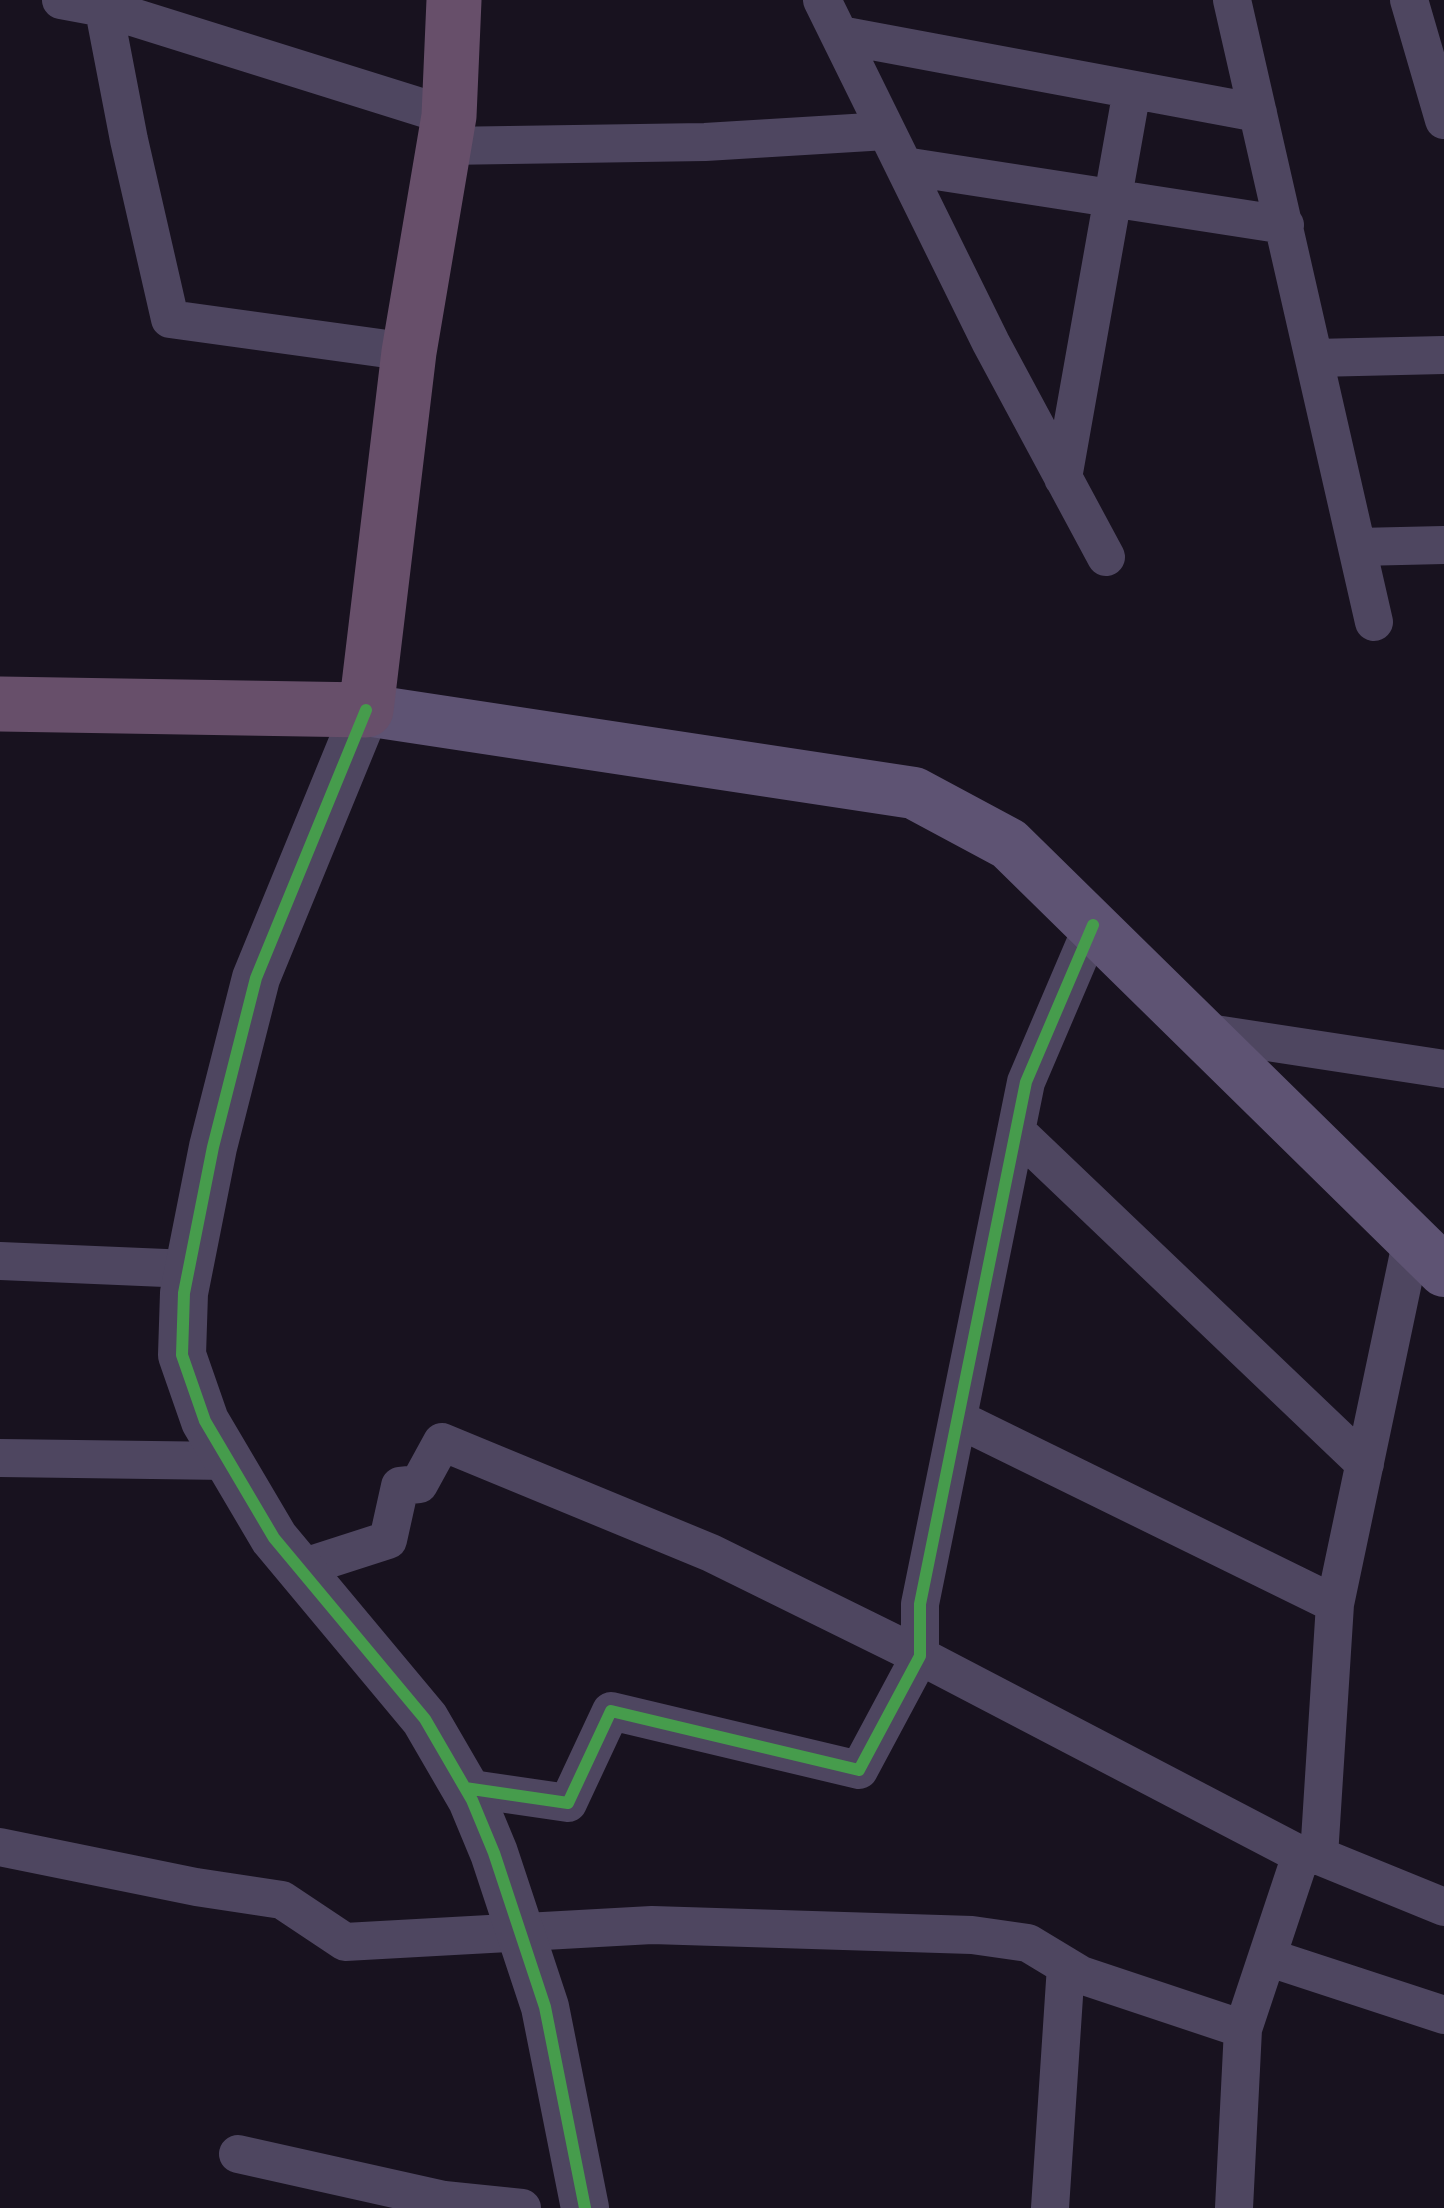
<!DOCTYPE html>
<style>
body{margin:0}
canvas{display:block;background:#18121f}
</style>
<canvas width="1444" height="2208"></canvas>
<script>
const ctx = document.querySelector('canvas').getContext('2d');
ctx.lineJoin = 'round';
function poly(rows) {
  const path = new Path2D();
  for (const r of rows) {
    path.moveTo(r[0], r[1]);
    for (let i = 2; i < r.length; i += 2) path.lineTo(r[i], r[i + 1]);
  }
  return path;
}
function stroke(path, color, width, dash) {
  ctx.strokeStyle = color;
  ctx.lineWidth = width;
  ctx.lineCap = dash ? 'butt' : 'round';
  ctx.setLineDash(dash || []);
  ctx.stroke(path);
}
const minor = poly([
 [61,0,104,8,449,116],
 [102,0,129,140,170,319,409,352],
 [822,0,991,343,1106,557],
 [1232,0,1374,622],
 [1409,0,1444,120],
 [840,35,1258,113],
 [444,146,705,142,886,131],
 [904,166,1285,225],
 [1315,358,1444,355],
 [1063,478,1132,90],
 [1358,547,1444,545],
 [1202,1032,1444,1069],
 [1016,1131,1365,1464],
 [0,1261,189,1269],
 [958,1419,1335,1604],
 [0,1458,228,1461],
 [298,1569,388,1540,400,1486,419,1484,442,1442,711,1553,920,1656,1301,1855,1319,1856,1444,1907],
 [465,1788,568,1803,611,1711,859,1770,920,1656,920,1604,1026,1082,1093,925],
 [0,1847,196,1887,282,1900,345,1942,652,1925,972,1935,1028,1943,1081,1975,1243,2029],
 [1319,1856,1335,1604,1412,1239],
 [1267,1957,1444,2015],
 [238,2154,444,2200,522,2208],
 [1050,2208,1066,1966],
 [1234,2208,1243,2029,1301,1855]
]);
const tertiary = poly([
 [366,710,256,978,213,1147,184,1293,182,1355,205,1421,274,1538,425,1719,472,1800,494,1853,545,2007,585,2208]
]);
const secondary = poly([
 [366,710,914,793,1009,844,1444,1271]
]);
const trunk = poly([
 [0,704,366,710,409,352,449,116,454,0]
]);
const cycleway = poly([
 [366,710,256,978,213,1147,184,1293,182,1355,205,1421,274,1538,425,1719,472,1800,494,1853,545,2007,585,2208],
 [465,1788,568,1803,611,1711,859,1770,920,1656,920,1604,1026,1082,1093,925]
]);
stroke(minor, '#4e4660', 38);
stroke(tertiary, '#4e4660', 48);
stroke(secondary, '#5e5373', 52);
stroke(trunk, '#674f6a', 55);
stroke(cycleway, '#469c4c', 12);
</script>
